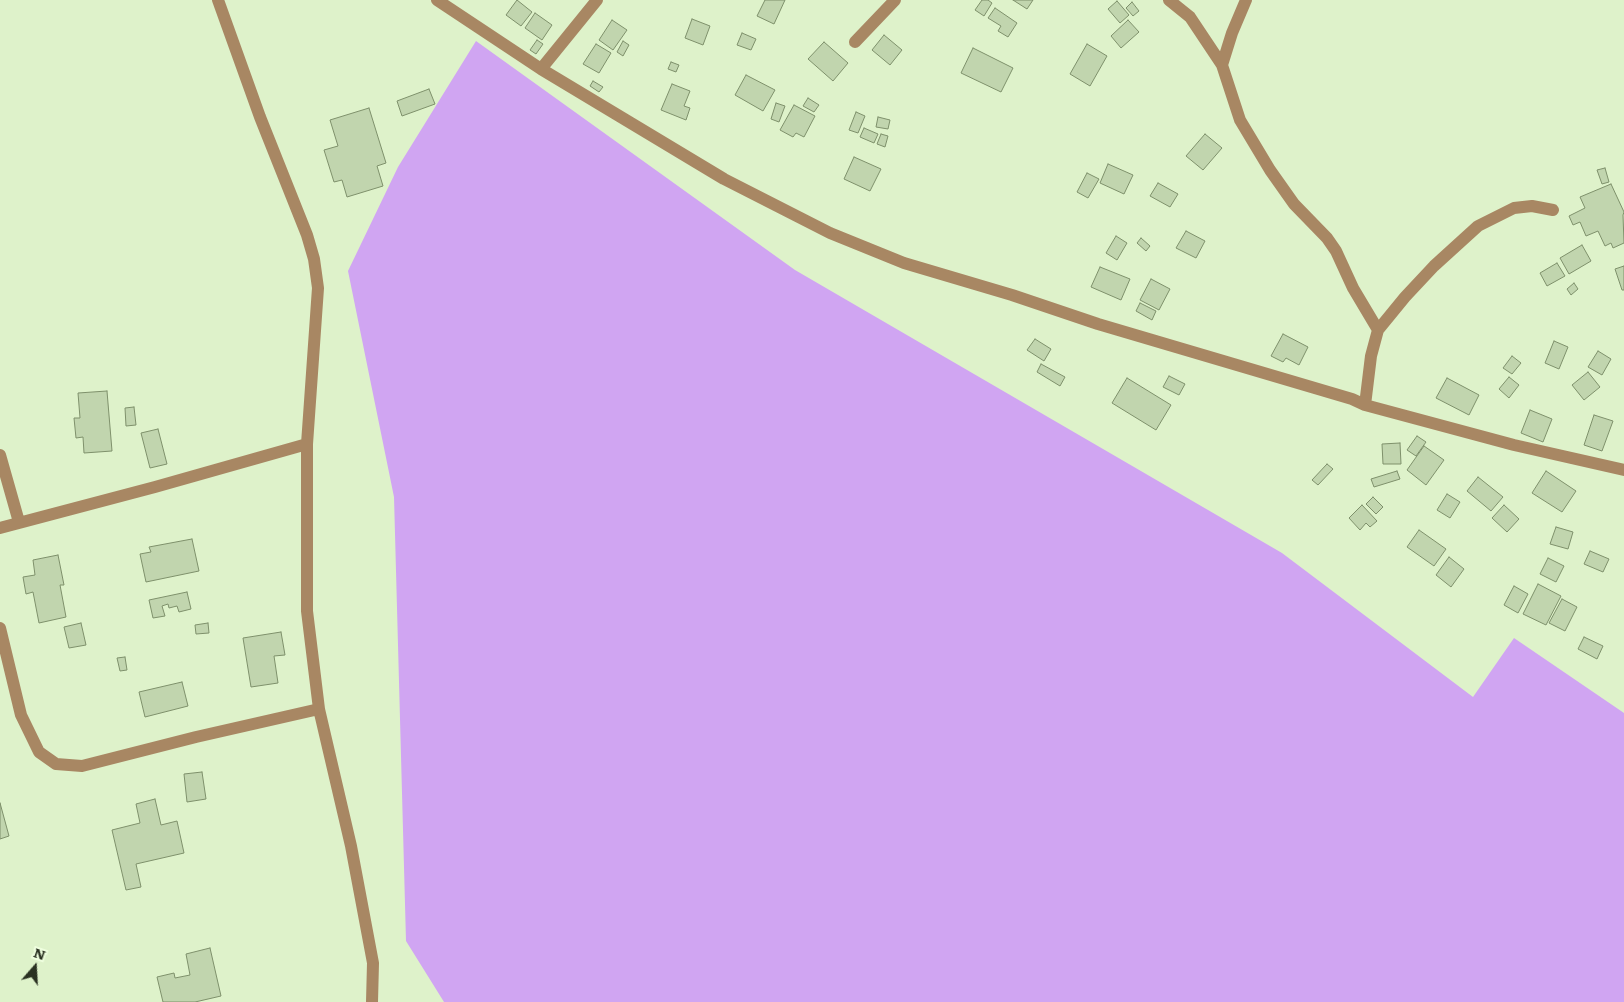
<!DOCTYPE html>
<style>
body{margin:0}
#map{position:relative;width:1624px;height:1002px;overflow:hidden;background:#def2ca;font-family:Literata,serif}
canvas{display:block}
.north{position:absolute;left:10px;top:942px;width:50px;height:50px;-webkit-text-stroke:4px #eefede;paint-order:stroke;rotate:19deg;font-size:14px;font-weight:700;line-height:20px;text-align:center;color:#2a3222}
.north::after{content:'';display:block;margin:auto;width:18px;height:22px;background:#2a3222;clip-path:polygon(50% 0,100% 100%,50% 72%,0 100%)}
</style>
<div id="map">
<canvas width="1624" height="1002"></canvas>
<div class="north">N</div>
</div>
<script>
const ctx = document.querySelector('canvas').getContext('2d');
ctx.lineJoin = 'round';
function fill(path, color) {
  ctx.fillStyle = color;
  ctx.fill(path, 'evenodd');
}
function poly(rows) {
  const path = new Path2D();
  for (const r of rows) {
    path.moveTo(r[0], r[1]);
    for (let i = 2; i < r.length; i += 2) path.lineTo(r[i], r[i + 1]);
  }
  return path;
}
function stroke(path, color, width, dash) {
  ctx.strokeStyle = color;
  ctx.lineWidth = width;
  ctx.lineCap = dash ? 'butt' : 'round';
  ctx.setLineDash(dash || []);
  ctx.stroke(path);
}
const forest = poly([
 [476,41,795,270,1282,553,1473,697,1514,638,1624,713,1624,1002,444,1002,406,941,394,497,348,271,398,167]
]);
const building = poly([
 [517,0,532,12,521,26,506,15,517,0],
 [765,0,785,0,774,24,757,16,765,0],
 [982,0,988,0,992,3,984,16,975,10,982,0],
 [1013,0,1033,0,1027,9,1013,0],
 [1117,1,1129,15,1120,23,1108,9,1117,1],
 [1132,2,1139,11,1133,16,1126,8,1132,2],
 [995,8,1017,23,1008,37,998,31,1001,26,988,18,995,8],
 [535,13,552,25,542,40,525,28,535,13],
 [692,19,710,26,703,45,685,38,692,19],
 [612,20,627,30,613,50,599,40,612,20],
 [1128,20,1139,32,1121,48,1111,36,1128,20],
 [742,33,756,39,751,50,737,45,742,33],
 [884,35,902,50,890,65,872,50,884,35],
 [537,40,543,44,536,54,530,50,537,40],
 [623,41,629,45,623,56,617,52,623,41],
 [824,42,848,63,833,81,808,59,824,42],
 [596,44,611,53,599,73,583,64,596,44],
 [1087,44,1107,56,1090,86,1070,74,1087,44],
 [973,48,1013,68,1001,92,961,73,973,48],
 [671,62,679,65,676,72,668,69,671,62],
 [746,75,775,90,763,111,735,95,746,75],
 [593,81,603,87,599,92,590,86,593,81],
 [672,84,690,91,684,106,690,108,686,120,661,110,672,84],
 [429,89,435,104,402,116,397,101,429,89],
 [808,98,819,105,814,112,803,106,808,98],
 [776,103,785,106,779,122,771,119,776,103],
 [794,105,815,116,804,137,796,133,793,137,780,130,794,105],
 [369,108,386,163,377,166,383,186,347,197,342,180,334,182,324,150,338,146,330,120,369,108],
 [856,112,865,116,858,133,849,130,856,112],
 [878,117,890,120,888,129,876,127,878,117],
 [864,128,878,134,874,143,860,137,864,128],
 [881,134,888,136,885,147,877,144,881,134],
 [1205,134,1222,148,1203,170,1186,156,1205,134],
 [854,157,881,169,870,191,844,179,854,157],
 [1108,164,1133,175,1124,194,1100,183,1108,164],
 [1605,168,1609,182,1602,184,1597,170,1605,168],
 [1087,173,1099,179,1088,198,1077,192,1087,173],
 [1158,183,1178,194,1170,207,1150,196,1158,183],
 [1611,184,1624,212,1623,215,1624,243,1613,248,1611,243,1605,246,1598,231,1586,236,1580,222,1573,225,1569,216,1585,208,1580,197,1611,184],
 [1186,231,1205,241,1196,258,1176,248,1186,231],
 [1116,236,1127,243,1117,260,1106,253,1116,236],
 [1141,238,1150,246,1146,251,1137,243,1141,238],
 [1582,245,1591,261,1569,274,1560,258,1582,245],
 [1557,263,1565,276,1547,286,1540,273,1557,263],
 [1624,266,1624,290,1622,290,1615,269,1624,266],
 [1100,267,1130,279,1121,300,1091,287,1100,267],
 [1151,279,1170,289,1159,310,1140,300,1151,279],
 [1574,283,1578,289,1571,295,1567,289,1574,283],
 [1140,303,1156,311,1152,320,1136,311,1140,303],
 [1283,334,1308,347,1299,365,1286,358,1283,362,1271,356,1283,334],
 [1035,339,1051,349,1044,361,1027,350,1035,339],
 [1554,341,1568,347,1559,369,1545,363,1554,341],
 [1598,351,1611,359,1602,375,1588,367,1598,351],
 [1512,356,1521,363,1512,374,1503,368,1512,356],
 [1041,364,1065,377,1060,386,1037,372,1041,364],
 [1588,372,1600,387,1584,400,1572,385,1588,372],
 [1169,376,1185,384,1179,395,1163,387,1169,376],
 [1509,377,1519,385,1509,398,1499,389,1509,377],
 [1127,378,1171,405,1156,430,1112,403,1127,378],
 [1447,378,1479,395,1469,415,1436,398,1447,378],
 [107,391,112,451,84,453,83,437,76,438,74,418,80,418,78,393,107,391],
 [134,407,136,425,126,426,125,408,134,407],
 [1530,410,1552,419,1543,442,1521,433,1530,410],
 [1594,415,1613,421,1602,451,1584,445,1594,415],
 [158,429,167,464,150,468,141,433,158,429],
 [1417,436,1426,442,1416,456,1407,450,1417,436],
 [1400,443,1401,464,1383,464,1382,444,1400,443],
 [1424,446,1444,460,1426,485,1407,470,1424,446],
 [1327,464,1333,469,1318,485,1312,480,1327,464],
 [1397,471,1400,479,1374,487,1371,479,1397,471],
 [1546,471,1576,491,1562,512,1532,493,1546,471],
 [1478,477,1503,497,1491,511,1467,491,1478,477],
 [1447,494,1460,502,1450,518,1437,510,1447,494],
 [1373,497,1383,507,1376,514,1366,504,1373,497],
 [1362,505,1377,521,1370,527,1366,523,1360,530,1349,518,1362,505],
 [1504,505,1519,519,1507,532,1492,518,1504,505],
 [1556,527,1573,532,1568,549,1550,544,1556,527],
 [1419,530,1446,549,1434,566,1407,547,1419,530],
 [192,539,199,571,146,582,140,554,151,552,149,547,192,539],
 [1590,551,1609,559,1603,572,1584,564,1590,551],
 [58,555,64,585,60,585,66,617,39,623,33,592,26,594,23,577,35,575,33,560,58,555],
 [1449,557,1464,569,1451,587,1436,575,1449,557],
 [1548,558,1564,566,1556,582,1540,574,1548,558],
 [1538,584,1561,596,1546,625,1523,614,1538,584],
 [1514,586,1528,594,1518,613,1504,605,1514,586],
 [187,592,191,609,179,612,177,606,169,608,168,604,162,606,165,616,153,618,149,600,187,592],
 [1562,599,1577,607,1565,631,1549,623,1562,599],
 [81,623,86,645,69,648,64,627,81,623],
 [208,623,209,633,196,634,195,625,208,623],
 [281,632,285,655,274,656,278,683,251,687,243,638,281,632],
 [1584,637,1603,646,1597,659,1578,649,1584,637],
 [125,657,127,670,120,671,117,658,125,657],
 [182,682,188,706,145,717,139,692,182,682],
 [202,772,206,799,187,802,184,774,202,772],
 [155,799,161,825,177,821,184,853,136,864,141,887,126,890,112,830,140,823,136,804,155,799],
 [0,803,9,836,0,839,0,803],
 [210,948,221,996,195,1002,163,1002,157,977,174,973,175,978,190,975,186,954,210,948]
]);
const minor = poly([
 [218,0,260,117,307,235,314,259,318,288,307,444,307,611,319,709,351,846,373,963,372,1002],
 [437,0,541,69,724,179,830,233,904,263,1012,295,1098,324,1352,399,1365,405,1514,445,1624,470],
 [1169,0,1190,17,1222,65,1240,120,1270,170,1294,204,1327,238,1336,251,1353,288,1378,330],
 [855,42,895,0],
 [1222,65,1232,33,1246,0],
 [541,69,597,0],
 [1365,405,1371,356,1378,330,1405,297,1434,266,1478,226,1514,208,1532,206,1553,210],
 [0,455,19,522],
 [0,528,155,487,307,444],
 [0,628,21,715,39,752,56,764,82,766,196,737,319,709]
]);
fill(forest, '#d0a5f2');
fill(building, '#c1d5ae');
stroke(building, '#7e906b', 1);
stroke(minor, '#a88763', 12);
</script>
